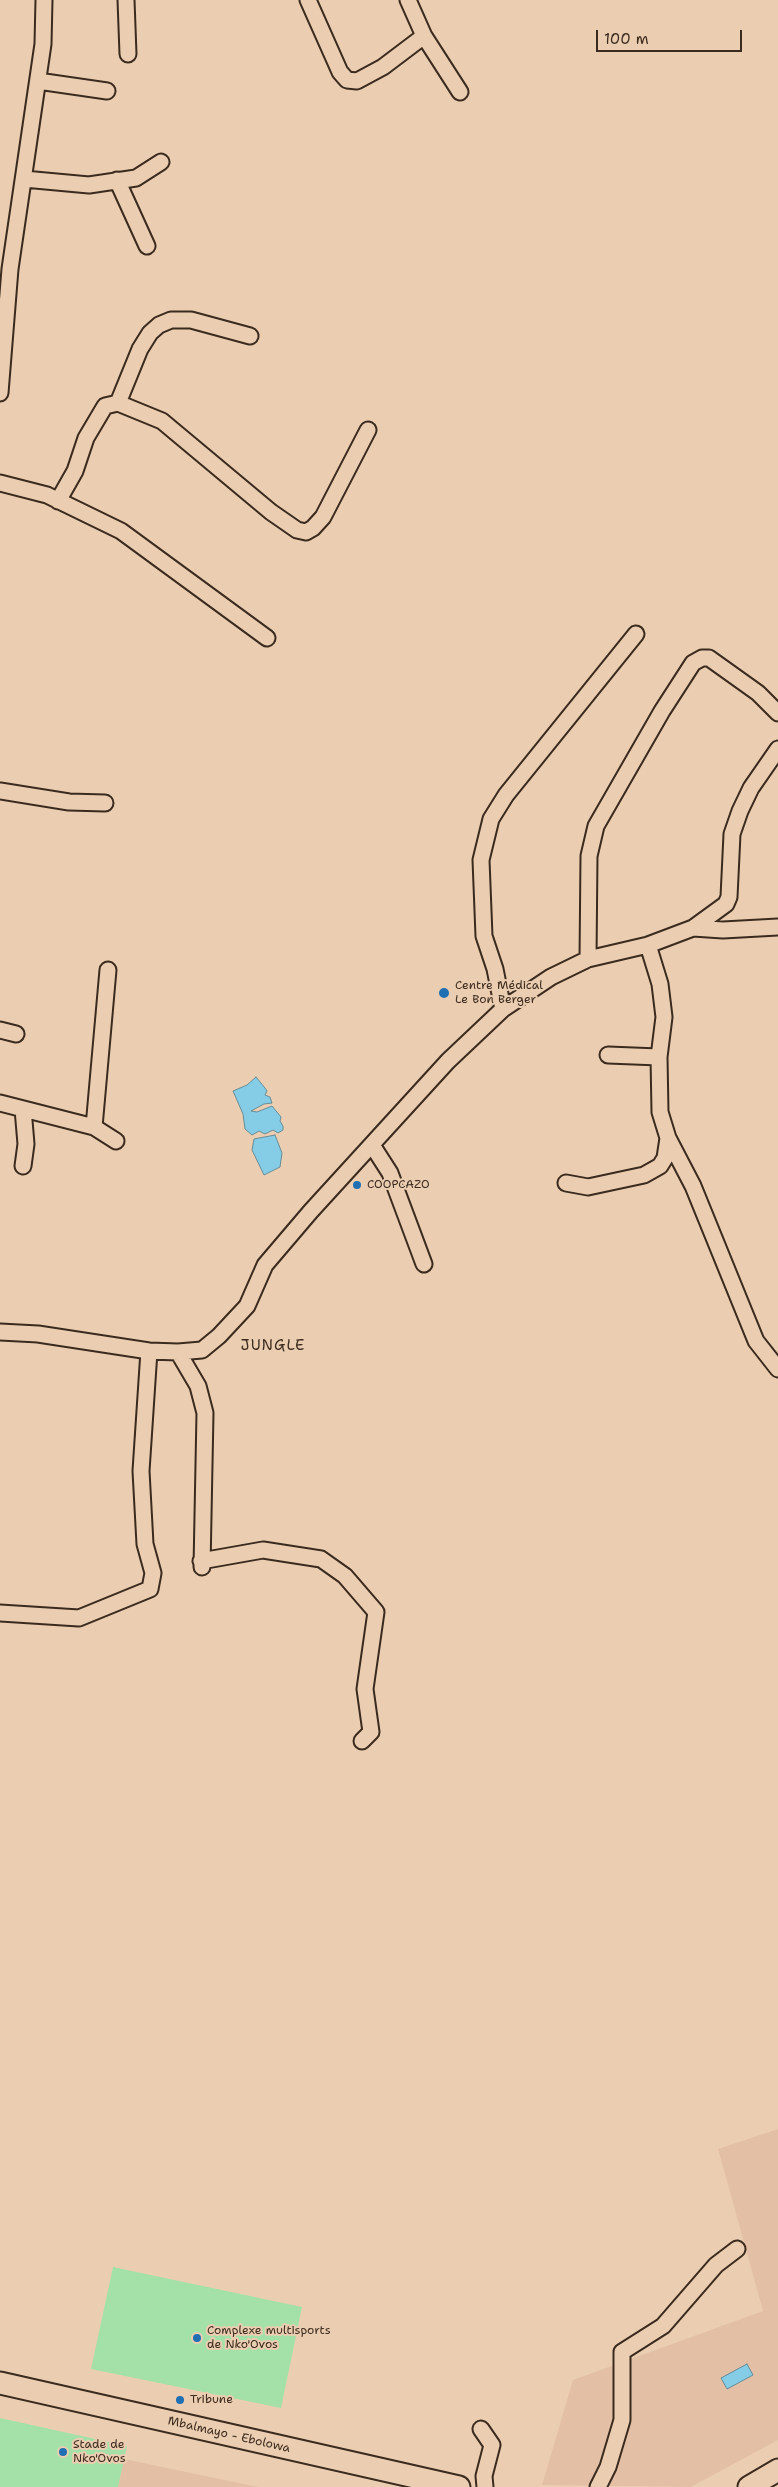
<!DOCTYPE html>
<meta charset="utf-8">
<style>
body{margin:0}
#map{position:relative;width:778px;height:2487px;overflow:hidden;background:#ebceb1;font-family:"Shantell Sans",sans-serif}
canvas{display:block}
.scale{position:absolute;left:596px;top:30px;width:146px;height:22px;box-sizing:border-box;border:2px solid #3b2a1e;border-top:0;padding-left:6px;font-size:15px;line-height:18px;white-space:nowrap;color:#3b2a1e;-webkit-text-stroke:4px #ebceb1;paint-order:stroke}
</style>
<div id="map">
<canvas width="778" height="2487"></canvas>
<div class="scale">100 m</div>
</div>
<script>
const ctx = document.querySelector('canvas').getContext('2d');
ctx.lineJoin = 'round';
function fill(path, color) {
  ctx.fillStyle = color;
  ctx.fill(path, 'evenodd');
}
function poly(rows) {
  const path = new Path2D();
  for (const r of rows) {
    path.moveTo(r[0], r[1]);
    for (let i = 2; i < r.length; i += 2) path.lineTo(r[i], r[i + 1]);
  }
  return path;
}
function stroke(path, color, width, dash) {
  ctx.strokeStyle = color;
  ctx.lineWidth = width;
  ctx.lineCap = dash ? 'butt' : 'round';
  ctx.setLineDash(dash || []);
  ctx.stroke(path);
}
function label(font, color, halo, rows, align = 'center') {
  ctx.font = font + ' "Shantell Sans",sans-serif';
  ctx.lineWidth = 4;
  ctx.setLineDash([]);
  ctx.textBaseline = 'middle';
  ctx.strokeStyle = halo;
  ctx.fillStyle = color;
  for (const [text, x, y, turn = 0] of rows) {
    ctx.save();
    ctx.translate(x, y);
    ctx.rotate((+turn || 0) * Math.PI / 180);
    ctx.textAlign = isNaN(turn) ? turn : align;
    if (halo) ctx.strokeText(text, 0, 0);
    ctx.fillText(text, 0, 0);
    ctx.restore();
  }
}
const built = poly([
 [778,2129,778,2440,691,2487,542,2485,573,2380,763,2311,718,2149],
 [124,2459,258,2487,118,2487]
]);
const green = poly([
 [113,2267,302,2307,281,2408,91,2369],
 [0,2418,127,2446,118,2487,0,2487]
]);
const water = poly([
 [256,1077,265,1088,267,1091,265,1095,270,1097,272,1103,264,1104,251,1111,257,1112,272,1106,281,1117,280,1121,283,1126,283,1130,278,1133,273,1130,265,1134,259,1131,252,1135,245,1129,243,1114,233,1091,247,1085,256,1077],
 [275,1135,282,1153,280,1167,264,1175,252,1150,254,1139,275,1135],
 [747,2364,753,2375,727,2389,721,2378,747,2364]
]);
const minor = poly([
 [126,0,128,54],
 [308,0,340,72,347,80,357,81,383,67,424,36],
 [408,0,424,36,460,92],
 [38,81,107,91],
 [24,179,89,185,136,178,161,162],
 [117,180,147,246],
 [0,393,10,269,43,44,44,0],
 [118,403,162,421,271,512,297,530,306,532,313,528,323,517,368,430],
 [0,483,47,495,121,531,267,638],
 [58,501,75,471,86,438,105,406,118,403,140,349,150,333,159,325,171,320,191,320,250,336],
 [0,791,69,802,105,803],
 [693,928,726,904,729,897,732,834,740,811,751,788,778,749],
 [648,945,660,984,664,1017,659,1057,660,1112,668,1138,693,1186,756,1341,778,1369],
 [588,959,589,856,596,826,662,711,693,663,702,658,709,658,758,693,778,713],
 [503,1009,495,969,484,936,481,860,491,819,506,795,636,634],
 [0,1030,16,1034],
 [608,1055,659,1057],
 [0,1103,94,1127,116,1141],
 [94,1127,108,970],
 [372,1145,390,1173,424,1264],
 [23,1166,26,1144,23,1109],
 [566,1183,588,1187,644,1175,660,1166,665,1158,668,1138],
 [0,1332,38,1334,149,1351,178,1352,202,1350,219,1336,247,1306,265,1265,311,1211,448,1061,503,1009,551,977,588,959,648,945,693,928,723,930,778,927],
 [178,1352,198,1386,205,1413,202,1567],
 [201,1561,263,1550,321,1559,345,1576,376,1612,365,1689,371,1732,362,1741],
 [0,1613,79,1618,150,1589,153,1573,145,1544,141,1471,149,1351],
 [481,2429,492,2445,484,2476,485,2487],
 [598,2487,608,2467,622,2420,622,2352,663,2326,716,2265,737,2249]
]);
const highway = poly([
 [0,2383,459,2487],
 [749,2487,778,2470]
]);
const markers = [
 [444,993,6,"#1f6fb2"],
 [357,1185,5,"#1f6fb2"],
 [197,2338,5,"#1f6fb2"],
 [180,2400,5,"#1f6fb2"],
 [63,2452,5,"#1f6fb2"]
];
const poiNames = [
 ["Centre Médical",455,986],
 ["Le Bon Berger",455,1000],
 ["COOPCAZO",367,1185],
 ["Complexe multisports",207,2331],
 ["de Nko'Ovos",207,2345],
 ["Tribune",190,2400],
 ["Stade de",73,2445],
 ["Nko'Ovos",73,2459]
];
const streetNames = [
 ["Mbalmayo - Ebolowa",229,2435,13]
];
const quarterNames = [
 ["JUNGLE",273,1346]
];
fill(built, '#e3c0a5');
fill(green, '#a4e1a8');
fill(water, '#85cde6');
stroke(water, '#678c96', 1);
stroke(minor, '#3b2a1e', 19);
stroke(highway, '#3b2a1e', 25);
stroke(minor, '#ebceb1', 15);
stroke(highway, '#ebceb1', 21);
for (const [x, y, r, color] of markers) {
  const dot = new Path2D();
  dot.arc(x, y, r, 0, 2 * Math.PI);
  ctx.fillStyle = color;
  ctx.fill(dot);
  stroke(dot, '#ebceb1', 2);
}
label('12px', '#3b2a1e', '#ebceb1', poiNames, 'left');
label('12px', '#3b2a1e', '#ebceb1', streetNames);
ctx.letterSpacing = '1px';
label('15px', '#3b2a1e', '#ebceb1', quarterNames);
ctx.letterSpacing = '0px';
</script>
